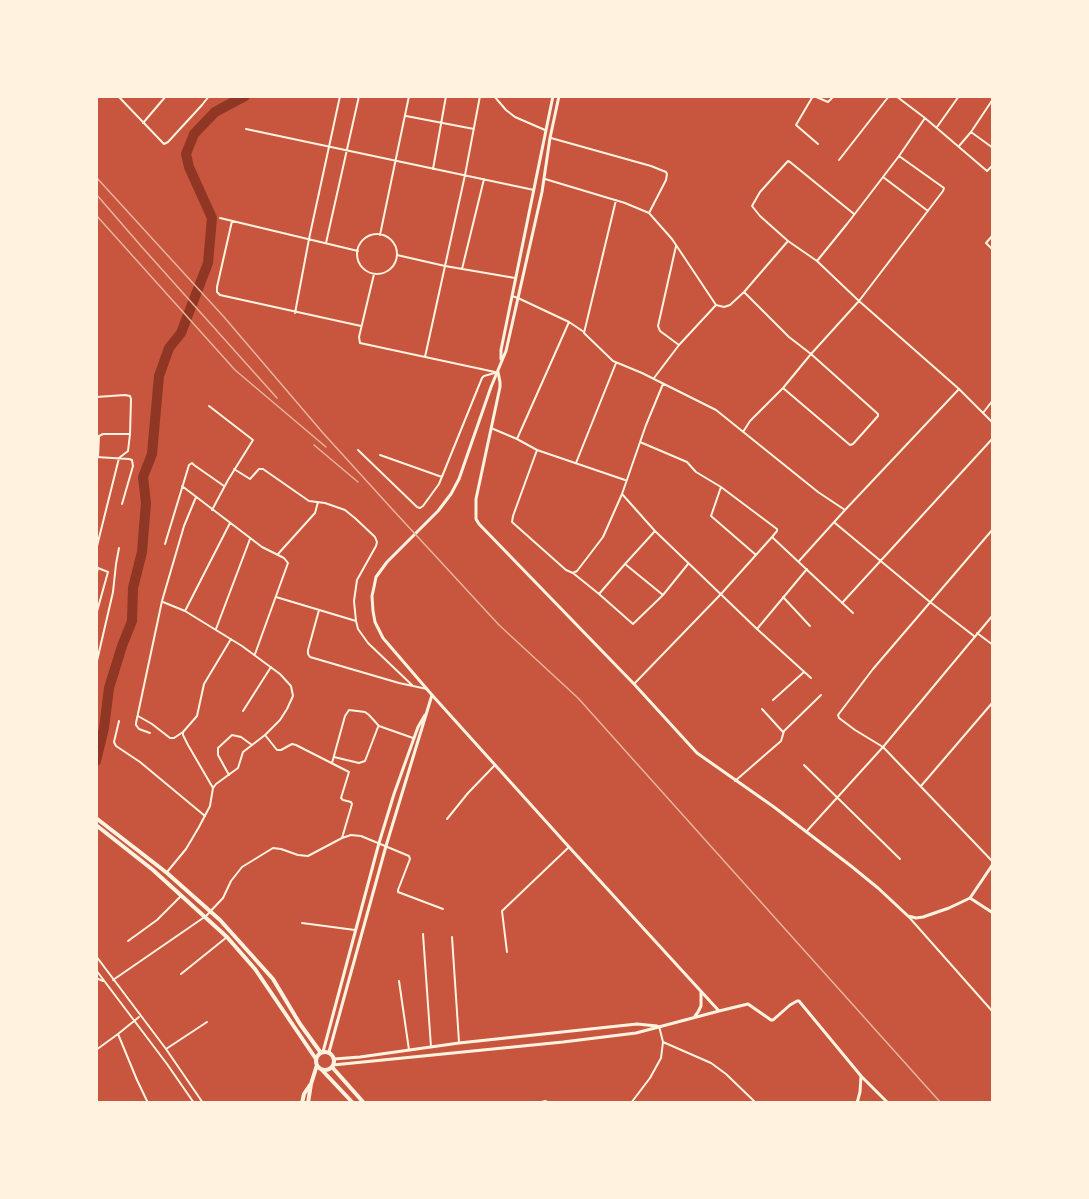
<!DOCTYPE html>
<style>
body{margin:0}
#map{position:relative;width:1089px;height:1199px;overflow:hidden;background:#c8553d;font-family:Quicksand,sans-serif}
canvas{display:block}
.frame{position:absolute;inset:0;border:98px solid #fff3e0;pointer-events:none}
</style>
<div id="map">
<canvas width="1089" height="1199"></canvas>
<div class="frame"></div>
</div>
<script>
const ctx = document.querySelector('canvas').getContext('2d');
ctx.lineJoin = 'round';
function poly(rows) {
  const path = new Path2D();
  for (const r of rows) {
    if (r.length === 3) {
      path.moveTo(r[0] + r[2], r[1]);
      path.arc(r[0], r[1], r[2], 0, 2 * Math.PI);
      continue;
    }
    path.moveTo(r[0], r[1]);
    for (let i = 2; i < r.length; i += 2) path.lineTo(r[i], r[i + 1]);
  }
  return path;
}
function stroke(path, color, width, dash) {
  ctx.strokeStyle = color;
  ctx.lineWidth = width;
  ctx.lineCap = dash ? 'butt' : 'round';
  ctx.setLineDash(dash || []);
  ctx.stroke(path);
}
const river = poly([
 [96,761,104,728,109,688,122,646,132,621,133,588,142,552,146,503,143,477,152,454,159,376,169,348,181,333,208,263,212,218,189,167,186,154,194,134,215,112,245,96]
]);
const minor = poly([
 [118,96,164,144,168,142,202,105,209,96],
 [494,96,506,110,515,117,545,130],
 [813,96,796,125,818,144],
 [814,96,828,102,834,96],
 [896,96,925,118,899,156],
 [406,116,474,129],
 [925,118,987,171,993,165],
 [143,123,166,96],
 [937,127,959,96],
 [246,129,534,190],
 [971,132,993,148],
 [551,138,651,166,666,172,667,174,666,180,649,213],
 [959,146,971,132,993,99],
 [839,160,889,96],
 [433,169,446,96],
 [545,179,625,203,649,213,672,239,716,305,724,307,730,305,744,292,788,241,817,261,859,301,959,389,983,413],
 [616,200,584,333,613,361,642,373,716,410,818,492,845,510,959,389],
 [220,218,358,251],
 [232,221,217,287,217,292,220,295,361,326],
 [377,254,20],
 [380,235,409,96],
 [993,235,986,243,993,250],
 [788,241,760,216,752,206,760,192,788,161,790,162,854,214],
 [326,243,359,96],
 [676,246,658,326,660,331,679,345],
 [397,255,445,266,515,278],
 [817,261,847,224,883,177],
 [462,269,484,179],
 [374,274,359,337,360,343,495,372],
 [744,292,789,337,811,354,878,414,878,416,853,444,850,445,783,388],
 [512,296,518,298,569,322],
 [295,313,309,239,340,96],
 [425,357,465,175,480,96],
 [654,378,679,345,716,305],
 [96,397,125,395,130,396,131,399,130,434,128,451,119,458,96,550],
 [993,400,983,413,993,423],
 [209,406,253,440,228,480,212,510],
 [491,428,517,439,537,450,513,516,512,522,566,570,573,573,577,571,603,537,622,494,646,425,663,384],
 [743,432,750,421,783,388,811,354,859,301,943,191,944,188,899,156,883,177,928,211],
 [517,439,569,322,584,332],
 [640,442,687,462,696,472,721,487],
 [358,450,417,507,420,508,423,506,439,484,482,378,484,376,498,372],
 [537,450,625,480],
 [380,455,442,477],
 [96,457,129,459,132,460,133,466,122,504],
 [98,457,99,436,103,434,130,434],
 [576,463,616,363],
 [234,469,250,479,259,469,263,469,309,501,325,503,345,510,356,519,375,537,377,542,376,546,357,580,354,601,356,621,358,629,368,643,413,686],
 [182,486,262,547,284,558,288,563,255,654],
 [622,494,655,531,757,629,811,678],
 [835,523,930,602,974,636],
 [993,529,873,669,838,715,839,718,855,730,883,747,993,862],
 [655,531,625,564,663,595,688,564],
 [772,537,853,613],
 [165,544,189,465,192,463,194,465,224,486],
 [278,554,315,513,318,502],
 [799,561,845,510],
 [96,565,98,568,96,576],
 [573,573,599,594,633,624,663,595],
 [599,594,625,564],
 [276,597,356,621],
 [783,597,810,626],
 [163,602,185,611],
 [842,603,993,438],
 [319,610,308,650,308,654,310,657,399,683,427,689],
 [96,615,108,572,98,568],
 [216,629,250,539],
 [757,629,807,569],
 [977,633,993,645],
 [96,665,113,592,116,564,119,548],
 [634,684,721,594,772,537,777,531,777,529,721,487,711,516,756,555],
 [773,700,804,672],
 [762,709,783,732],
 [243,711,271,667],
 [138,716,152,724,170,738,174,738,183,732],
 [119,721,114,742,116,746,140,762,205,816],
 [150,733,139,729,136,725,136,723,162,601,184,526,196,497],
 [265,735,277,750,281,750,292,744,296,745,349,772,341,798,343,800,351,802,352,804,342,838],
 [334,757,359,763,365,761,378,727],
 [332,763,345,716,349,710,365,712,369,715,379,726,413,738],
 [804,765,900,859],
 [229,775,218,755,218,748,232,735,241,737,252,745],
 [735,781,781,741,784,731,821,695],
 [921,786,993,702],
 [213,788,188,745,183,735,183,732,197,716,204,684,231,639],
 [447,819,468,793,495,765],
 [806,832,883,747,993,615],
 [167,872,186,849,199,827,210,806,213,788,216,784,238,768,243,752,265,735,280,720,287,709,293,696,291,686,280,674,242,646,185,611,230,523],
 [908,916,993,1012],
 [302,923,355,930],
 [423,934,431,1047],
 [452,937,459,1042],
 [128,941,157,920,180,897],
 [507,952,502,911,569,847],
 [96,956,166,1049,203,1103],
 [96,970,167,1064,194,1103],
 [181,974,227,937],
 [96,978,103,981],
 [113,980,206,916,223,898,231,881,242,867,273,848,281,849,298,855,308,856,342,838,351,835,361,836,409,856,410,859,398,890,398,892,443,909],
 [399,981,409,1050],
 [118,1034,139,1017],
 [663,1042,711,1063,726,1074,755,1102],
 [166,1049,207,1022],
 [96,1050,118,1034,137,1080,148,1103],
 [538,1103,545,1101,550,1103],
 [631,1103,650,1078,661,1058,663,1042,659,1026]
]);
const tertiary = poly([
 [498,372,500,382,500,387,476,499,476,519,479,524,634,684,697,753,774,807,851,866,878,888,908,916,916,918,923,917,949,908,970,898,993,864],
 [970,898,993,913],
 [719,1011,748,1004,771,1020,773,1020,790,1005,797,1001,799,1001,861,1076,860,1092,857,1103],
 [695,1016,698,1012,701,1006,701,992],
 [334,1059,360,1057,459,1043,637,1024,657,1026],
 [333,1065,563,1042,636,1033,719,1011,569,847,432,695],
 [862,1077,888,1103]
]);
const secondary = poly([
 [501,359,501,350,553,96],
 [323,1052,379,843,394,794,418,727,425,715],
 [329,1052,386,846,432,695,383,638,375,622,373,611,372,596,374,587,376,577,387,562,438,511,451,494,459,479,491,387,506,351,542,192,550,138,559,96]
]);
const primary = poly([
 [96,818,167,873,220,920,273,979,300,1024,321,1053],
 [96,825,153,870,227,937,255,969,316,1059],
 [325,1061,9],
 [332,1067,364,1103],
 [321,1069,353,1103],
 [302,1103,304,1094,310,1085],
 [308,1103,311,1084,317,1065]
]);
const rail = poly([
 [96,177,224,317,323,433,393,510,499,625,578,698,941,1103],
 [96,194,141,246,277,398],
 [96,215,235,370,326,447],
 [314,445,358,482]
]);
stroke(river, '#8f3625', 10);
stroke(minor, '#fff3e0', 2);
stroke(tertiary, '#fff3e0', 3);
stroke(secondary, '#fff3e0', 3);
stroke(primary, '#fff3e0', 4);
stroke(rail, '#e9b49f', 1.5);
</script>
